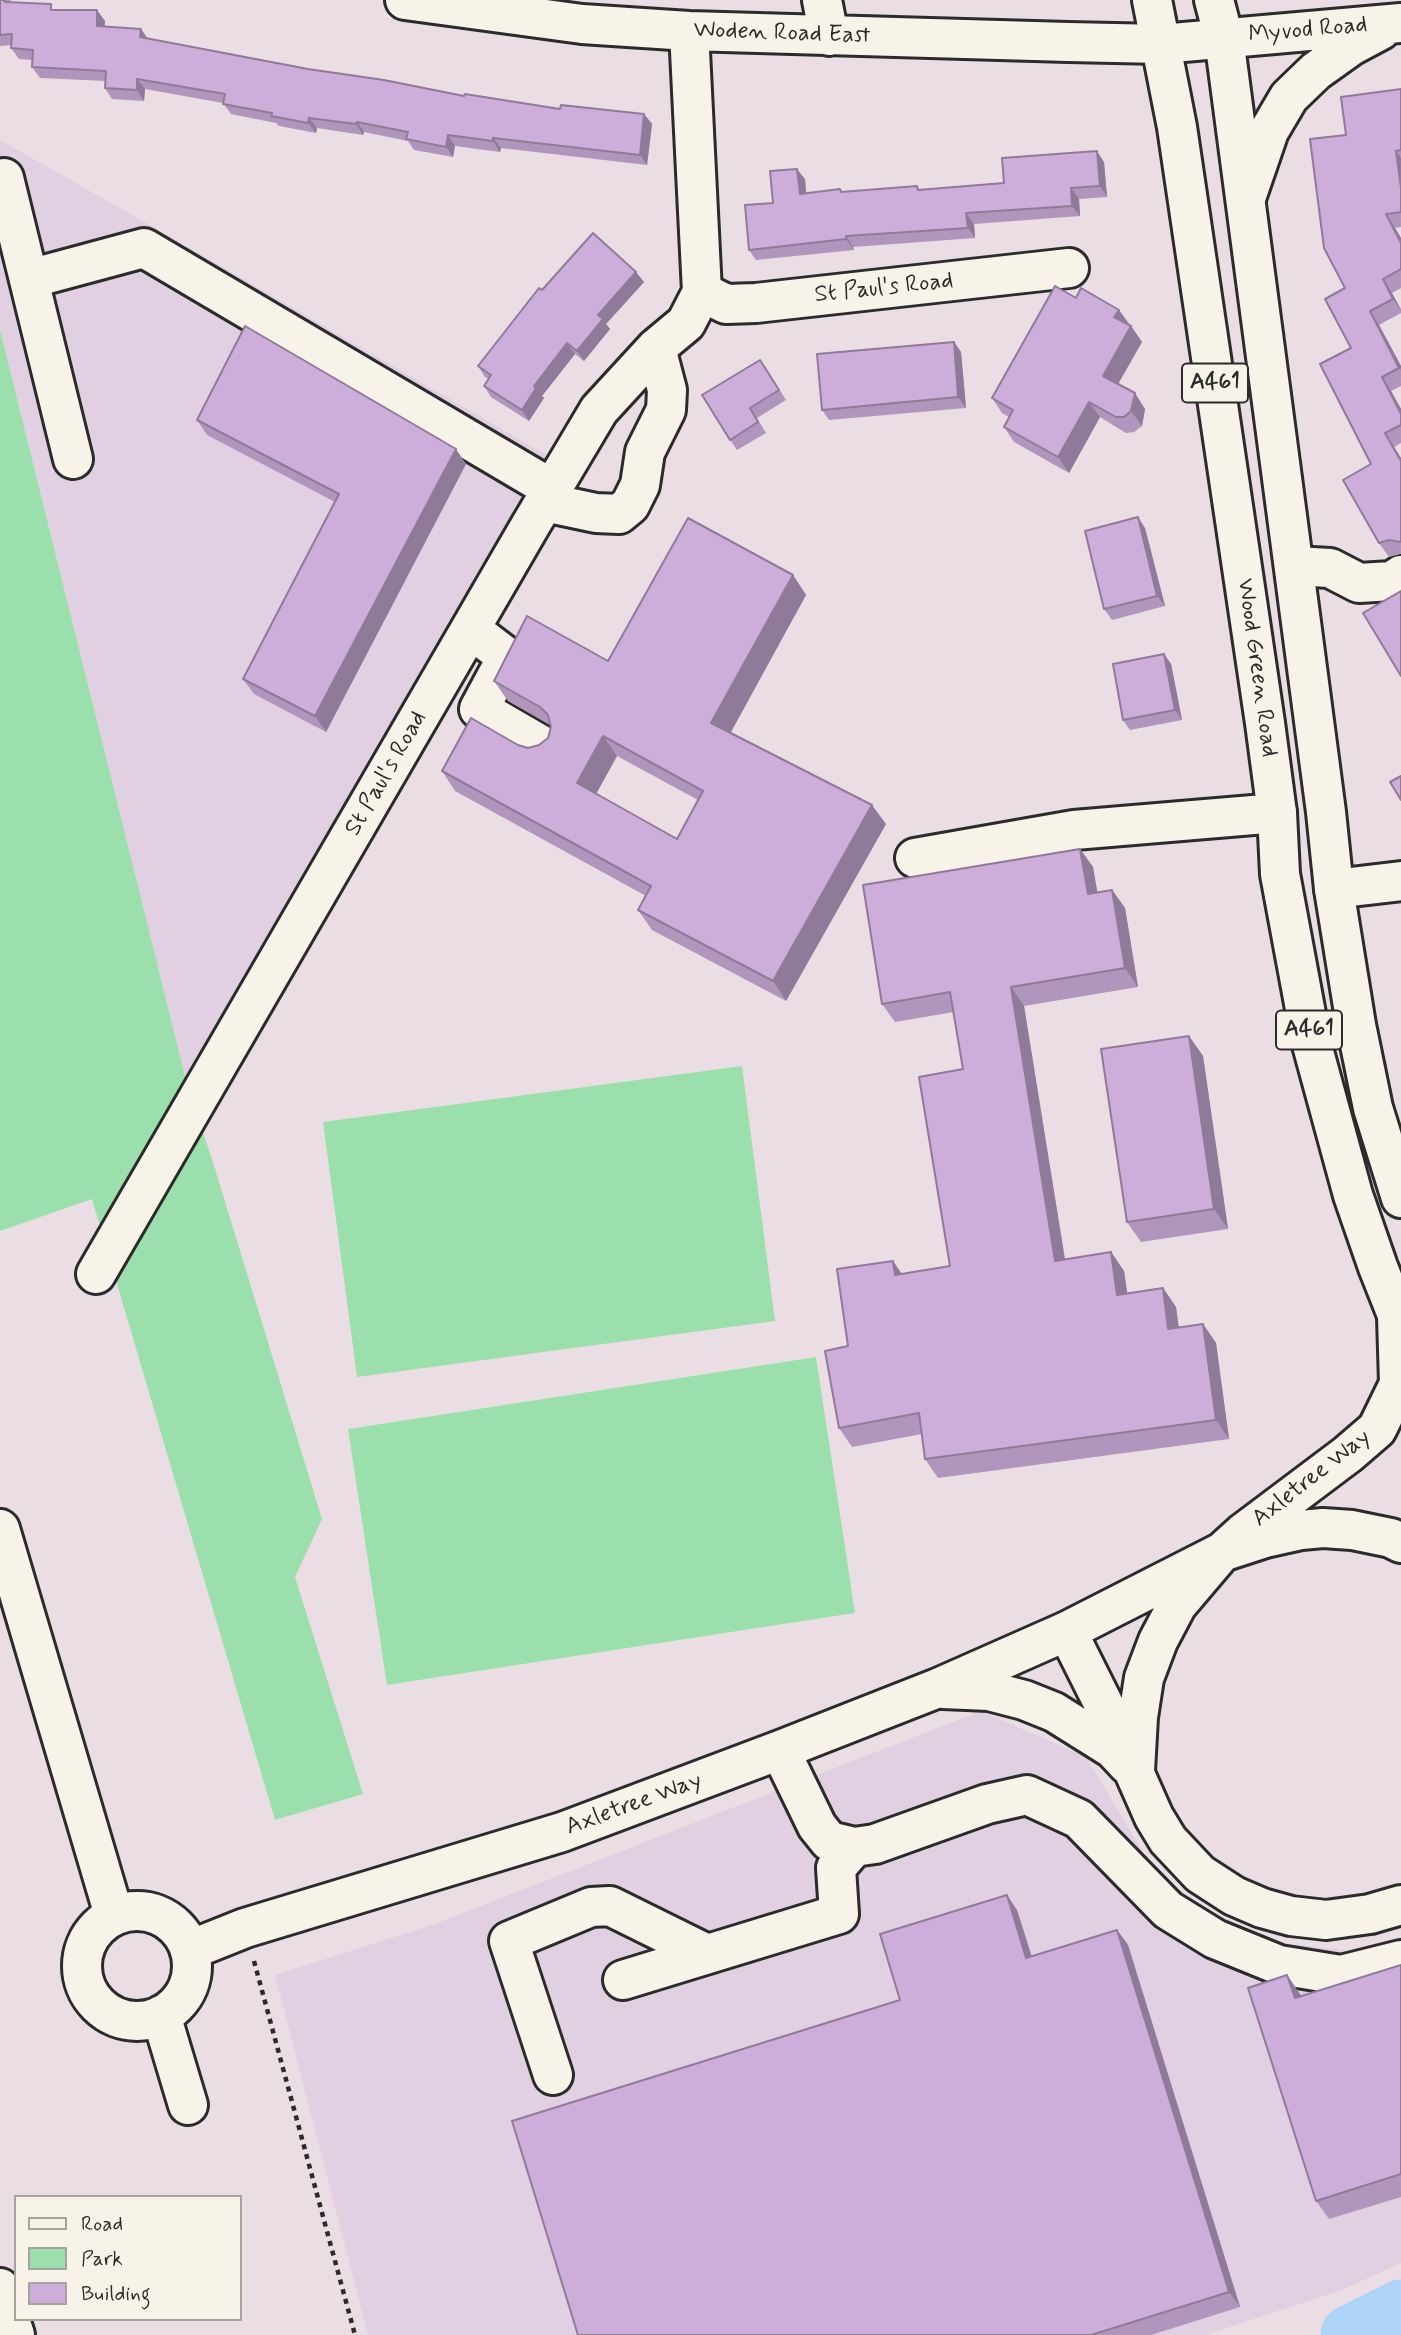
<!DOCTYPE html>
<style>
body{margin:0}
#map{position:relative;width:1401px;height:2335px;overflow:hidden;background:#eadee4;font-family:Mynerve,sans-serif}
canvas{display:block}
.legend{position:absolute;left:14px;top:2195px;width:228px;height:126px;box-sizing:border-box;background:#f7f3e8;border:2px solid #a5a39c;margin:0;padding:9px 12px;list-style:none;font-size:21px;color:#2b2b2b}
.legend li{display:flex;align-items:center;gap:14px;height:35px}
.legend b{width:35px;border:2px solid #a5a39c}
</style>
<div id="map">
<canvas width="1401" height="2335"></canvas>
<ul class="legend">
<li><b style="height:9px;background:#f7f3e8"></b>Road</li>
<li><b style="height:19px;background:#9be0ac"></b>Park</li>
<li><b style="height:19px;background:#cdaedb"></b>Building</li>
</ul>
</div>
<script>
const ctx = document.querySelector('canvas').getContext('2d');
ctx.lineJoin = 'round';
function fill(path, color) {
  ctx.fillStyle = color;
  ctx.fill(path, 'evenodd');
}
function poly(rows) {
  const path = new Path2D();
  for (const r of rows) {
    if (r.length === 3) {
      path.moveTo(r[0] + r[2], r[1]);
      path.arc(r[0], r[1], r[2], 0, 2 * Math.PI);
      continue;
    }
    path.moveTo(r[0], r[1]);
    for (let i = 2; i < r.length; i += 2) path.lineTo(r[i], r[i + 1]);
  }
  return path;
}
function stroke(path, color, width, dash) {
  ctx.strokeStyle = color;
  ctx.lineWidth = width;
  ctx.lineCap = dash ? 'butt' : 'round';
  ctx.setLineDash(dash || []);
  ctx.stroke(path);
}
function label(font, color, halo, rows, align = 'center') {
  ctx.font = font + ' Mynerve,sans-serif';
  ctx.lineWidth = 5;
  ctx.setLineDash([]);
  ctx.textBaseline = 'middle';
  ctx.strokeStyle = halo;
  ctx.fillStyle = color;
  for (const [text, x, y, turn = 0] of rows) {
    ctx.save();
    ctx.translate(x, y);
    ctx.rotate((+turn || 0) * Math.PI / 180);
    ctx.textAlign = isNaN(turn) ? turn : align;
    if (halo) ctx.strokeText(text, 0, 0);
    ctx.fillText(text, 0, 0);
    ctx.restore();
  }
}
const built = poly([
 [0,140,171,237,550,457,189,1092,0,330],
 [981,1711,1086,1757,1158,1877,1245,1939,1354,1951,1401,1937,1401,2263,1342,2290,1205,2335,368,2335,275,1975,432,1925]
]);
const green = poly([
 [0,330,189,1092,212,1159,322,1519,295,1577,363,1794,275,1820,92,1199,0,1231],
 [742,1066,775,1321,357,1377,323,1122],
 [816,1357,855,1613,387,1685,348,1429]
]);
const river = poly([
 [1351,2335,1401,2310]
]);
const path = poly([
 [254,1961,355,2335]
]);
const minor = poly([
 [405,0,582,24,689,31,1068,42,1161,44,1401,23],
 [822,0,829,36],
 [4,178,73,459],
 [1246,198,1269,131,1289,97,1316,71,1351,46,1381,30],
 [29,279,144,248,552,489],
 [702,292,726,304,756,303,1069,268],
 [544,502,596,513,619,514,630,505,640,485,645,452,666,410,667,390,656,348],
 [1294,566,1330,568,1359,583,1392,581,1401,575],
 [470,633,486,641,507,657,479,709,543,746],
 [915,858,1074,830,1277,813],
 [1334,889,1401,881],
 [96,1274,530,526,599,410,656,348,686,323,702,292,689,31],
 [0,1529,114,1915],
 [1067,1631,1108,1713,1154,1817,1168,1840,1200,1874,1234,1896,1262,1908,1291,1916,1326,1920,1370,1914,1401,1905],
 [943,1689,989,1691,1024,1700,1054,1712,1113,1749,1128,1765],
 [780,1750,817,1826,829,1841,854,1847,875,1844,987,1804,1027,1795,1079,1819,1168,1910,1215,1939,1279,1965,1341,1975,1401,1960],
 [1135,1771,1138,1717,1144,1678,1158,1641,1177,1605,1222,1552,1243,1533,1348,1454,1377,1429,1399,1384,1397,1316],
 [137,1966,55],
 [190,1950,245,1928,562,1832,780,1750,938,1688,1067,1631,1222,1552,1265,1538,1301,1530,1323,1528,1352,1530,1391,1538,1401,1543],
 [623,1980,839,1914,836,1868,854,1847],
 [161,2015,188,2105],
 [553,2075,509,1941,591,1907,610,1906,707,1954],
 [0,2288,15,2335]
]);
const highway = poly([
 [1152,0,1177,127,1265,723,1277,813,1280,874,1311,1041,1353,1195,1378,1267,1401,1325],
 [1214,0,1224,38,1326,812,1334,889,1356,1025,1373,1108,1401,1198]
]);
const wall = poly([
 [0,0,11,0,11,3,55,10,105,21,104,26,148,39,308,69,464,96,560,109,644,114,652,124,647,165,501,148,500,152,455,146,453,157,414,150,408,141,364,132,363,135,317,128,316,133,279,126,276,123,231,114,223,103,145,89,144,101,112,99,105,88,106,81,40,78,32,67,33,60,19,59,11,48,12,45,0,46],
 [1401,89,1401,227,1395,228,1401,238,1401,288,1392,293,1401,309,1401,313,1379,325,1401,366,1401,386,1391,391,1401,409,1401,443,1394,447,1401,458,1401,554,1389,557,1379,543,1371,464,1351,348,1345,288,1346,135],
 [1104,162,1107,197,1079,199,1080,216,974,224,975,238,853,247,854,250,756,260,749,250,773,203,805,179,806,194,840,189,843,192,917,186,920,190,1004,183],
 [644,282,606,324,610,329,584,361,575,354,542,396,544,398,529,421,491,397,484,386,489,379,485,377,478,366,542,290],
 [1076,298,1130,325,1142,342,1118,384,1145,409,1142,426,1134,432,1126,433,1100,417,1069,473,1014,442,1004,427,1009,417,1002,413,992,398],
 [954,342,961,352,966,408,829,420,822,410],
 [767,370,786,400,757,418,766,433,737,450,730,440],
 [197,420,466,464,326,732,254,694,243,679,335,502,207,435],
 [1145,528,1165,606,1112,620,1104,609],
 [793,575,806,595,730,733,886,824,786,1001,652,930,638,910,646,896,455,791,442,771,518,745,528,748,539,745,548,738,551,727,550,725,508,701,494,681,608,661],
 [617,756,698,800,677,839,596,794],
 [1164,654,1171,664,1182,720,1130,730,1123,720],
 [1080,849,1093,867,1097,892,1112,890,1125,908,1138,987,1024,1006,1065,1259,1111,1252,1124,1271,1127,1293,1163,1288,1176,1307,1179,1328,1203,1324,1216,1343,1229,1439,938,1478,925,1459,922,1434,852,1447,839,1428,848,1346,950,1266,963,1069,954,1012,895,1022,882,1004],
 [1189,1036,1203,1056,1228,1229,1141,1242,1127,1222],
 [1017,1910,1032,1957,1117,1930,1128,1945,1240,2307,1151,2335,578,2335,900,2000],
 [1401,1965,1401,2197,1329,2219,1316,2201,1287,1975,1301,1996]
]);
const shadedWall = poly([
 [97,10,105,21,104,36,97,26],
 [141,29,148,39,140,37],
 [137,79,145,89,144,101,137,90],
 [644,114,652,124,647,165,640,155],
 [309,118,317,128,316,133,308,123],
 [357,122,364,132,363,135,356,124],
 [448,135,455,146,453,157,446,147],
 [493,138,501,148,500,152,493,141],
 [1097,151,1104,162,1107,197,1100,186],
 [1396,151,1401,158,1401,188],
 [797,169,805,179,807,205,800,194],
 [1071,188,1079,199,1080,216,1072,206],
 [966,213,974,224,975,238,968,228],
 [1386,214,1395,228,1401,238,1401,243],
 [846,236,853,247,854,250,846,239],
 [636,272,644,282,606,324,610,329,584,361,577,351,598,315],
 [1383,279,1392,293,1401,310,1393,299],
 [1119,310,1130,325,1125,333,1114,317],
 [1370,311,1379,325,1401,366,1401,370],
 [1131,326,1142,342,1114,391,1103,376],
 [954,342,961,352,966,408,958,397],
 [567,343,575,354,542,396,544,398,529,421,522,410,534,386],
 [1382,377,1391,391,1401,409,1401,414],
 [1135,393,1145,409,1142,426,1131,411],
 [1089,402,1100,417,1069,473,1058,457],
 [1385,433,1401,458,1401,461],
 [456,449,466,464,326,732,315,716],
 [1138,517,1145,528,1165,606,1157,596],
 [793,575,806,595,725,743,711,723],
 [1164,654,1171,664,1182,720,1175,710],
 [603,736,617,756,591,803,577,783],
 [872,805,886,824,786,1001,773,981],
 [1080,849,1093,867,1101,913,1088,894],
 [1112,890,1125,908,1138,987,1125,968],
 [1011,987,1024,1006,1068,1279,1055,1261],
 [1189,1036,1203,1056,1228,1229,1214,1209],
 [1111,1252,1124,1271,1130,1313,1117,1295],
 [893,1261,906,1280,895,1275],
 [1163,1288,1176,1307,1181,1347,1168,1329],
 [1203,1324,1216,1343,1229,1439,1216,1420],
 [1007,1895,1017,1910,1037,1974,1026,1958],
 [1117,1930,1128,1945,1240,2307,1229,2292],
 [1287,1975,1300,1994,1308,2017,1295,1998]
]);
const building = poly([
 [0,0,5,0,5,2,51,4,51,10,97,10,97,26,141,29,140,37,308,69,384,80,464,96,465,94,560,109,561,105,644,114,640,155,493,138,493,141,448,135,446,147,406,139,408,132,357,122,356,124,309,118,308,123,271,116,272,113,223,104,225,94,137,79,137,90,105,88,106,71,32,67,33,50,11,48,12,34,0,35,0,0],
 [1401,89,1401,150,1396,151,1401,188,1401,212,1386,214,1401,243,1401,269,1383,279,1393,299,1370,311,1399,368,1382,377,1401,414,1401,425,1385,433,1401,461,1401,542,1389,540,1379,543,1343,480,1371,464,1320,364,1351,348,1325,299,1345,288,1324,248,1310,139,1346,135,1341,97,1401,89],
 [1097,151,1100,186,1071,188,1072,206,966,213,968,228,846,236,846,239,749,250,745,205,773,203,770,171,797,169,800,194,840,189,841,192,917,186,918,190,1004,183,1002,158,1097,151],
 [593,233,636,272,598,315,603,319,577,351,567,343,534,386,536,388,522,410,484,386,491,375,478,366,539,288,542,290,593,233],
 [1055,286,1076,298,1081,288,1119,310,1114,317,1131,326,1103,376,1135,393,1131,411,1124,417,1116,417,1089,402,1058,457,1004,427,1013,410,992,398,1055,286],
 [245,326,456,449,315,716,243,679,339,494,197,420,245,326],
 [954,342,958,397,822,410,817,354,954,342],
 [760,360,779,390,750,408,758,422,730,440,702,395,760,360],
 [1138,517,1157,596,1104,609,1085,531,1138,517],
 [688,518,793,575,711,723,872,805,773,981,638,910,651,886,442,771,471,718,518,745,528,748,539,745,548,738,551,727,548,715,540,707,494,681,527,616,608,661,688,518],
 [603,736,703,791,677,839,577,783,603,736],
 [1401,591,1401,676,1363,613,1401,591],
 [1164,654,1175,710,1123,720,1113,664,1164,654],
 [1401,776,1401,800,1390,782,1401,776],
 [1080,849,1088,894,1112,890,1125,968,1011,987,1055,1261,1111,1252,1117,1295,1163,1288,1168,1329,1203,1324,1216,1420,925,1459,919,1413,839,1428,825,1351,848,1346,837,1269,893,1261,895,1275,950,1266,919,1077,963,1069,950,992,882,1004,863,885,1080,849],
 [1189,1036,1214,1209,1127,1222,1101,1049,1189,1036],
 [1007,1895,1026,1958,1117,1930,1229,2292,1091,2335,578,2335,512,2121,900,2000,880,1934,1007,1895],
 [1401,1965,1401,2174,1316,2201,1248,1988,1287,1975,1295,1998,1401,1965]
]);
const shields = [
 [1215,383,66],
 [1309,1030,66]
];
const shieldNames = [
 ["A461",1215,383],
 ["A461",1309,1030]
];
const streetNames = [
 ["Myvod Road",1308,31,-5],
 ["Woden Road East",782,34,2],
 ["St Paul's Road",884,289,-6],
 ["Wood Green Road",1256,668,82],
 ["St Paul's Road",387,774,-60],
 ["Axletree Way",1312,1479,-38],
 ["Axletree Way",634,1805,-20]
];
fill(built, '#e1d0e1');
fill(green, '#9be0ac');
stroke(river, '#add3f6', 61);
stroke(minor, '#2b2b2b', 44);
stroke(highway, '#2b2b2b', 44);
stroke(path, '#2b2b2b', 4.5, [5, 5]);
stroke(minor, '#f7f3e8', 38);
stroke(highway, '#f7f3e8', 38);
fill(wall, '#b096bc');
fill(shadedWall, '#907a99');
fill(building, '#cdaedb');
stroke(building, '#907a99', 2);
for (const [x, y, w] of shields) {
  const box = new Path2D();
  box.roundRect(x - w / 2, y - 19.5, w, 39, 5);
  ctx.fillStyle = '#f7f3e8';
  ctx.fill(box);
  stroke(box, '#2b2b2b', 2);
}
label('bold 23px', '#2b2b2b', null, shieldNames);
label('24px', '#2b2b2b', '#f7f3e8', streetNames);
</script>
